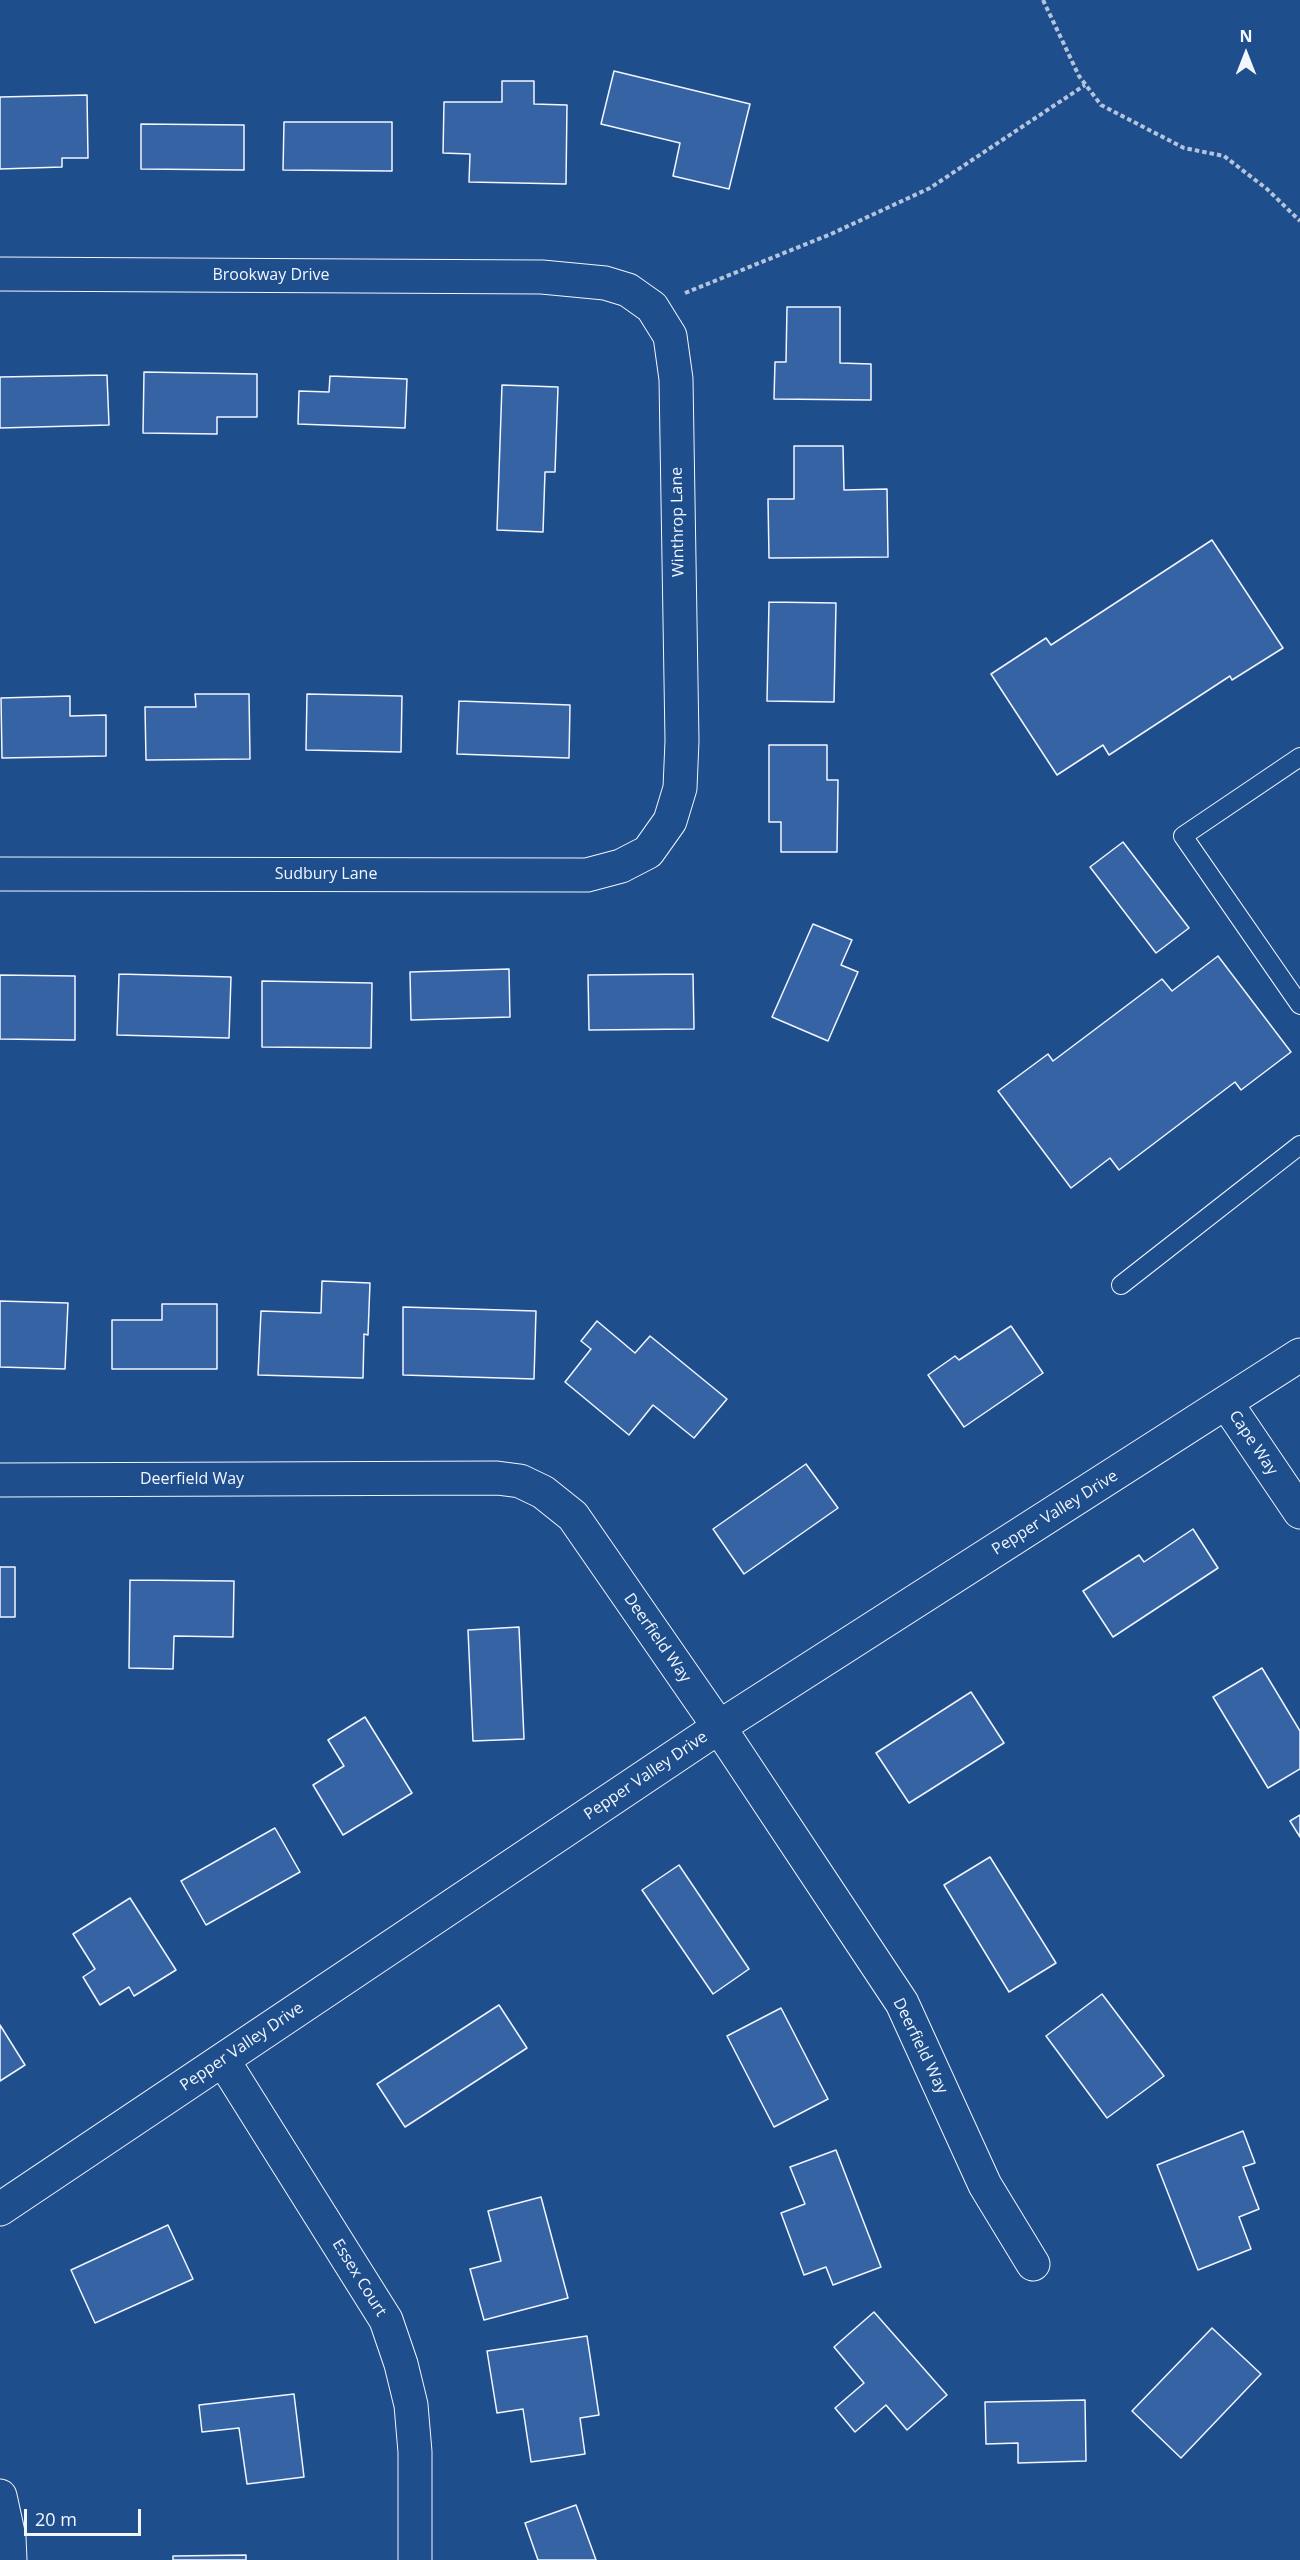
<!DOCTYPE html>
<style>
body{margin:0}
#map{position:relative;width:1300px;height:2560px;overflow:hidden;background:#1f4e8c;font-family:"Open Sans",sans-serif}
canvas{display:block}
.north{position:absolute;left:1216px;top:24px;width:60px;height:60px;-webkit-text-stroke:4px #1f4e8c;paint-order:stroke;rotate:0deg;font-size:16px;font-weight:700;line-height:24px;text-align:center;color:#f2f6ff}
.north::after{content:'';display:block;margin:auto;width:21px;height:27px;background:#f2f6ff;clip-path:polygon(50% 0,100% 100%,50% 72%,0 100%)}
.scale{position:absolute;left:24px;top:2509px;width:117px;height:27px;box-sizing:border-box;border:3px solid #f2f6ff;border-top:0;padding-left:8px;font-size:18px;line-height:21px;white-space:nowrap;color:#f2f6ff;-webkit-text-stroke:4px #1f4e8c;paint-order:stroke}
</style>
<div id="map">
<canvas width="1300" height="2560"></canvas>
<div class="north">N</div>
<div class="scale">20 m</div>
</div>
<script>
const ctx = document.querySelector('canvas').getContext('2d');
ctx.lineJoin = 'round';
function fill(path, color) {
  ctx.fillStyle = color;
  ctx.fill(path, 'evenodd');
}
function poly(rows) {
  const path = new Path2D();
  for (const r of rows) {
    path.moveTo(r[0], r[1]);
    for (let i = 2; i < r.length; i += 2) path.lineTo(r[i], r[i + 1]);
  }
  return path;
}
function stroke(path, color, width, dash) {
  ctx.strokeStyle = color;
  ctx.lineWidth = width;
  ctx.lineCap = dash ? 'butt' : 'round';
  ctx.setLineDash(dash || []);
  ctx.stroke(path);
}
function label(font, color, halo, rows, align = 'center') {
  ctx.font = font + ' "Open Sans",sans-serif';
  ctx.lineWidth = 4.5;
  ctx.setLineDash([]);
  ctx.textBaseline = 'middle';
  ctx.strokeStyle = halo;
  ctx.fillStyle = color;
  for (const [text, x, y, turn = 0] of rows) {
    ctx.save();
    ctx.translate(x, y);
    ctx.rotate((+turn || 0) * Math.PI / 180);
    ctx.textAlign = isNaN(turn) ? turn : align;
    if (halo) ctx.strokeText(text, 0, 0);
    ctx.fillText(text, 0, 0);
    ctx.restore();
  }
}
const building = poly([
 [614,71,750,104,729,189,673,176,680,143,601,124,614,71],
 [502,81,534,81,534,104,567,105,566,184,469,182,470,154,443,153,444,102,502,102,502,81],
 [87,95,88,158,62,158,62,167,0,169,0,97,87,95],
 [284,122,392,122,392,171,283,170,284,122],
 [141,124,244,125,244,170,141,169,141,124],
 [787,307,840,307,840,363,871,364,871,400,774,399,775,362,786,362,787,307],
 [144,372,257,374,257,417,217,417,217,434,143,433,144,372],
 [107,375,109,425,0,428,0,377,107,375],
 [330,376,407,379,405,428,298,424,299,391,329,392,330,376],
 [502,385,558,387,555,472,545,472,543,532,497,530,502,385],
 [794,446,843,446,844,490,887,489,888,557,769,558,768,499,794,499,794,446],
 [1212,540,1283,648,1232,680,1230,676,1109,755,1103,745,1057,775,991,674,1046,638,1051,645,1212,540],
 [769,602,836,603,834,702,767,701,769,602],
 [195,694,249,694,250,759,146,760,145,707,196,707,195,694],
 [307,694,402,696,401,752,306,750,307,694],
 [70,696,70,716,106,715,106,756,2,758,1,698,70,696],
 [459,701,570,705,569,758,457,754,459,701],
 [769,745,827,745,827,780,838,780,837,852,781,852,781,822,769,822,769,745],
 [1123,842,1189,928,1156,953,1090,867,1123,842],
 [813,924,852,940,841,965,858,972,828,1041,772,1017,813,924],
 [1218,956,1291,1052,1241,1090,1235,1082,1119,1170,1110,1158,1071,1188,998,1091,1048,1054,1053,1061,1162,979,1172,991,1218,956],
 [509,969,510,1017,411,1020,410,972,509,969],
 [119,974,231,977,229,1038,117,1035,119,974],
 [693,974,694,1029,589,1030,588,975,693,974],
 [0,975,75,976,75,1040,0,1039,0,975],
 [262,981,372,983,371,1048,262,1047,262,981],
 [322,1281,370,1283,368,1335,364,1334,363,1378,258,1375,261,1311,321,1313,322,1281],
 [0,1301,68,1303,65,1369,0,1367,0,1301],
 [162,1304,217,1304,217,1369,112,1369,112,1320,162,1320,162,1304],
 [403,1307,536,1311,534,1379,403,1375,403,1307],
 [597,1321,635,1353,650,1336,727,1399,694,1438,653,1405,629,1435,565,1382,591,1349,581,1341,597,1321],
 [1011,1326,1043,1373,964,1427,928,1375,955,1356,959,1360,1011,1326],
 [806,1464,838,1508,744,1574,713,1529,806,1464],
 [1193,1529,1218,1568,1113,1637,1083,1591,1139,1555,1144,1562,1193,1529],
 [0,1567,15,1567,15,1617,0,1617,0,1567],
 [130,1580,234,1581,233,1637,174,1636,173,1669,129,1668,130,1580],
 [519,1627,524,1739,473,1741,468,1630,519,1627],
 [1262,1668,1300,1731,1300,1769,1268,1788,1213,1697,1262,1668],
 [971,1692,1004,1743,909,1803,876,1753,971,1692],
 [365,1717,412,1793,343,1835,313,1785,344,1766,328,1740,365,1717],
 [1300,1815,1300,1837,1290,1821,1300,1815],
 [275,1828,300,1872,206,1925,181,1881,275,1828],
 [990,1857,1056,1963,1009,1992,944,1885,990,1857],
 [679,1865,749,1969,713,1994,642,1890,679,1865],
 [130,1898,176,1970,134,1996,129,1987,100,2005,83,1977,95,1969,73,1934,130,1898],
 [1102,1994,1164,2076,1107,2118,1046,2036,1102,1994],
 [499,2005,527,2048,405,2127,377,2084,499,2005],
 [781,2008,828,2099,774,2127,727,2036,781,2008],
 [0,2025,25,2065,0,2081,0,2025],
 [1243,2131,1255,2163,1243,2167,1259,2209,1239,2217,1251,2249,1198,2270,1157,2165,1243,2131],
 [836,2150,881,2267,833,2285,826,2267,804,2275,781,2213,805,2204,790,2167,836,2150],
 [541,2197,568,2298,484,2320,470,2269,501,2261,488,2211,541,2197],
 [168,2225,193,2279,95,2323,71,2270,168,2225],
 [874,2312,947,2395,907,2430,886,2405,855,2432,835,2408,864,2383,834,2347,874,2312],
 [1212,2328,1261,2374,1181,2458,1132,2411,1212,2328],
 [587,2336,599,2415,580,2418,585,2454,531,2462,523,2409,497,2413,487,2351,587,2336],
 [294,2394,304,2477,247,2484,239,2428,202,2432,199,2405,294,2394],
 [1085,2400,1086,2461,1018,2463,1018,2443,986,2444,985,2402,1085,2400],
 [576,2505,596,2560,538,2560,525,2523,576,2505],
 [246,2555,246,2560,173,2560,173,2556,246,2555]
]);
const path = poly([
 [1043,0,1079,76,1101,105,1184,148,1224,156,1267,189,1300,221],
 [685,293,831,234,930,188,1085,85]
]);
const service = poly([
 [1300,757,1183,836,1300,1005],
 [1121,1285,1300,1145]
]);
const minor = poly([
 [0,274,542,277,605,283,628,290,652,307,670,336,676,379,682,741,680,788,670,821,648,852,621,866,587,875,0,874],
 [1227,1404,1300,1512],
 [0,1480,497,1478,520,1481,543,1492,573,1516,719,1727,902,2003,985,2185,1033,2264],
 [223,2060,386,2320,401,2364,411,2405,415,2452,415,2560],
 [0,2209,719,1727,1300,1355],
 [0,2496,9,2537,10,2560]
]);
const streetNames = [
 ["Brookway Drive",271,275],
 ["Winthrop Lane",678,522,-91],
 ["Sudbury Lane",326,874],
 ["Cape Way",1253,1443,56],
 ["Deerfield Way",192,1479],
 ["Pepper Valley Drive",1055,1513,-32],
 ["Deerfield Way",657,1638,55],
 ["Pepper Valley Drive",646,1776,-34],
 ["Deerfield Way",920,2046,64],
 ["Pepper Valley Drive",242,2047,-34],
 ["Essex Court",359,2278,58]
];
fill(building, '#3563a3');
stroke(building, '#f2f6ff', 1.5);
stroke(service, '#f2f6ff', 20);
stroke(minor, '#f2f6ff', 35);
stroke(path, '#b3c4dc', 4, [4.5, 3]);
stroke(service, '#1f4e8c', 18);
stroke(minor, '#1f4e8c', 33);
label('16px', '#f2f6ff', '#1f4e8c', streetNames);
</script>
